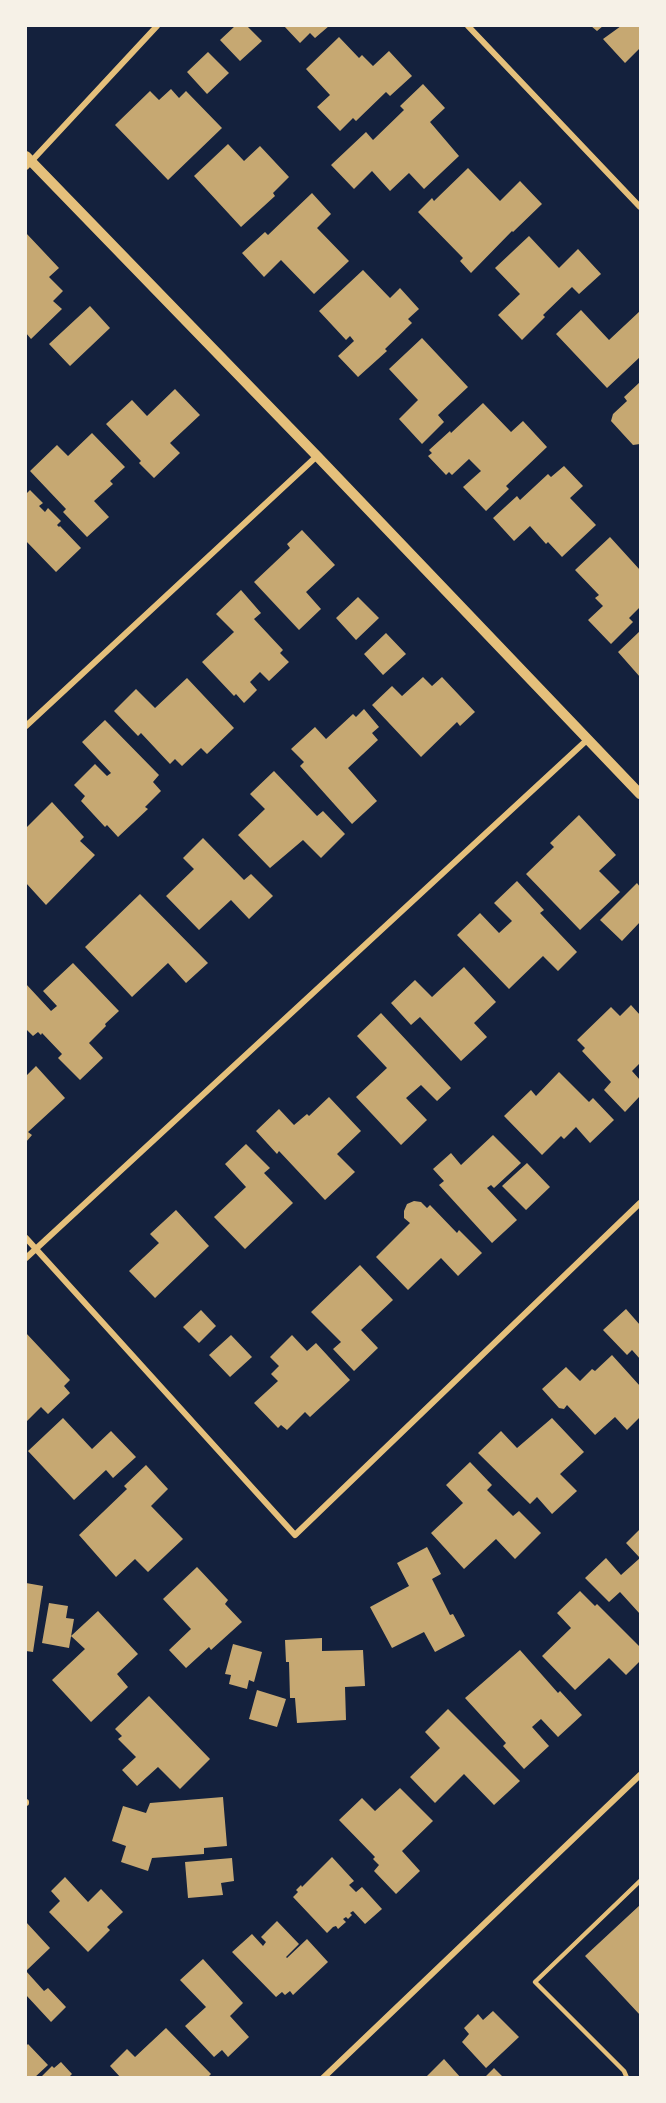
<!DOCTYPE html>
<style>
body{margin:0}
#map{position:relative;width:666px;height:2103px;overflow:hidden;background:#14213d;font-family:Literata,serif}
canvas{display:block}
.frame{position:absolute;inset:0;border:27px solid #f6f1e7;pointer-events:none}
</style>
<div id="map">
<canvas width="666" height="2103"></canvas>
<div class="frame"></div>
</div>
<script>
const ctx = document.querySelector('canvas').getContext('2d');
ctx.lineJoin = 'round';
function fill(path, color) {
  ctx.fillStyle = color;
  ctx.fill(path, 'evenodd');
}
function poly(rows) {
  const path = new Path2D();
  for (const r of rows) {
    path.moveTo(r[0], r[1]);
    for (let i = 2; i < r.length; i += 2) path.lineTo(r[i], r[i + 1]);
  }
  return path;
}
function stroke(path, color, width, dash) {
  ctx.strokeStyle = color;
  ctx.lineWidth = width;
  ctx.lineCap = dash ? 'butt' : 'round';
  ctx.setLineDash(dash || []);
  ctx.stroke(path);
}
const building = poly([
 [235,26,247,26,262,41,240,61,220,40],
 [284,26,329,26,315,38,310,33,300,43],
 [591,26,603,26,597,31],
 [621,26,640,26,640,48,625,63,603,39],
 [339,37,359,58,362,55,373,66,389,51,412,76,390,96,386,92,356,121,353,118,340,131,317,107,330,95,306,69],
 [208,52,229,73,207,94,187,72],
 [423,84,445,108,430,122,459,156,424,189,409,173,390,191,372,171,354,189,331,165,366,132,373,140,404,110,400,106],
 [171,89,179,98,186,91,222,128,168,180,115,125,150,91,159,100],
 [228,144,244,161,260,146,289,177,273,193,275,196,241,227,194,176],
 [468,168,500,201,520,181,542,204,513,232,512,231,471,273,460,261,463,258,418,212,432,198,434,201],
 [312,193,331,214,317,228,349,261,314,294,281,260,264,277,242,253,265,232,268,235],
 [26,233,59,268,49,277,63,291,53,301,62,309,31,339,26,333],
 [529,236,559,268,578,249,601,274,579,294,572,287,543,315,545,317,522,340,498,315,520,294,495,268],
 [363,270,390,298,400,288,419,309,408,319,412,323,385,349,387,351,358,377,338,356,354,341,350,336,346,340,319,311],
 [90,306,110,328,70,366,49,344],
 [581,310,609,340,640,311,640,357,607,388,556,334],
 [422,338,468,387,438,415,444,422,422,444,399,419,418,400,389,369],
 [640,382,640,444,633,445,611,421,613,414,627,401,624,397],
 [175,389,200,415,170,443,180,453,154,478,139,463,141,461,106,424,132,400,147,416],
 [483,403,511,432,523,421,547,447,506,486,509,489,486,511,463,487,481,471,469,459,452,475,449,472,446,475,428,456,432,453,429,450,450,431,451,433],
 [92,433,125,467,110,481,113,484,94,501,109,517,87,537,63,512,66,509,30,471,57,445,68,456],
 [564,466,583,486,570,498,596,525,562,557,548,542,546,544,530,526,514,541,493,518,517,496,520,500,548,474,551,477],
 [30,490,43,503,39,506,45,512,48,508,61,521,57,525,59,527,60,526,81,548,56,572,26,541,26,494],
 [302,530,335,565,306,592,321,609,299,630,254,582,290,548,287,544],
 [610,537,640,570,640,607,629,618,633,622,611,644,588,620,603,606,595,598,599,595,575,570],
 [241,590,261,613,254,619,283,650,280,653,289,662,269,681,260,672,250,682,257,690,244,703,236,694,234,696,202,662,234,632,216,614],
 [358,597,379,618,356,640,336,618],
 [640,631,640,677,618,652],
 [386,633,406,654,383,675,364,654],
 [423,677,432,686,442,677,475,712,460,726,457,722,421,757,372,705,392,686,402,696],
 [187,678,234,728,207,754,201,748,182,766,175,759,170,764,141,733,138,736,114,711,136,689,155,708],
 [364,709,379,727,372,733,378,740,348,768,377,801,352,824,300,766,304,762,291,749,315,727,326,739,353,714,356,717],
 [105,720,159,775,153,782,161,791,145,807,148,809,118,837,107,825,105,827,81,801,85,796,74,785,95,764,107,776,111,773,82,742],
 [274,771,317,816,323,811,345,834,321,858,303,840,270,868,238,835,265,809,250,794],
 [52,802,84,837,80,841,95,855,46,905,26,883,26,828],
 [579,815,616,855,599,871,620,892,580,930,526,874,554,847,550,843],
 [203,838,244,880,251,874,273,896,249,919,231,900,199,930,166,896,194,869,183,858],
 [517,881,544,910,540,913,577,952,558,971,543,956,509,989,457,935,480,913,499,933,512,921,494,903],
 [637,883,640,887,640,922,622,941,600,920],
 [140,894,208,963,186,983,168,963,132,997,85,947],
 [73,963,119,1011,105,1024,106,1026,89,1043,103,1058,80,1080,58,1058,62,1054,42,1033,41,1035,38,1032,33,1036,26,1029,26,984,51,1011,57,1006,43,991],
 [464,967,496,1002,474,1023,487,1037,461,1061,420,1017,411,1025,391,1003,415,980,432,997],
 [631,1005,640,1015,640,1063,632,1071,640,1080,640,1096,625,1112,604,1090,611,1082,582,1051,585,1048,577,1040,611,1007,620,1016],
 [381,1013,451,1088,437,1101,421,1085,406,1098,427,1120,401,1145,356,1097,387,1068,357,1036],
 [36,1066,65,1098,28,1132,32,1135,26,1142,26,1076],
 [559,1072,589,1102,593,1098,614,1120,590,1143,576,1127,564,1139,561,1136,542,1155,504,1116,531,1090,536,1096],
 [329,1097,361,1131,337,1154,355,1172,325,1200,279,1151,277,1154,256,1131,279,1109,294,1125,307,1114,309,1116],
 [493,1135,521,1163,494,1188,491,1185,487,1188,517,1220,492,1243,439,1185,444,1181,433,1169,451,1153,461,1165],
 [246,1144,270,1168,264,1173,293,1203,245,1249,214,1217,246,1187,225,1164],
 [527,1163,550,1187,526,1210,502,1186],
 [414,1201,421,1202,427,1208,430,1205,457,1233,459,1230,482,1253,458,1276,441,1258,408,1290,376,1257,410,1223,404,1218,404,1211,407,1204],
 [176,1210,209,1246,155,1298,129,1271,159,1243,150,1234],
 [360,1265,393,1300,361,1330,378,1348,354,1371,333,1349,341,1342,311,1312],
 [626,1309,640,1325,640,1359,632,1350,627,1355,603,1330],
 [201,1310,216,1326,199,1343,183,1327],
 [26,1333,70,1380,64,1386,70,1393,48,1414,41,1407,26,1422],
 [231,1335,252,1357,230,1377,209,1355],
 [292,1335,307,1351,316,1343,350,1380,310,1417,305,1412,287,1430,281,1425,278,1428,254,1403,278,1381,271,1374,279,1366,270,1357],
 [612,1355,640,1386,640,1417,627,1430,615,1417,595,1435,567,1405,564,1409,559,1408,542,1389,566,1367,580,1381,592,1369,595,1371],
 [63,1418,92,1449,111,1431,136,1457,113,1478,106,1470,74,1500,28,1451],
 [552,1418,584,1452,560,1474,577,1491,552,1514,537,1497,530,1504,478,1453,501,1431,517,1448],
 [470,1462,492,1485,487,1490,513,1516,519,1511,541,1533,515,1559,496,1539,464,1569,431,1533,463,1503,446,1485],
 [146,1465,168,1489,151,1506,183,1539,148,1572,135,1559,116,1577,79,1535,127,1489,124,1486],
 [640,1529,640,1614,620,1592,609,1602,585,1578,606,1558,621,1575,640,1558,626,1543],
 [427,1547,441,1574,432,1579,450,1615,453,1614,465,1636,435,1652,424,1632,392,1648,370,1607,409,1586,397,1563],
 [197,1567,228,1600,225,1604,242,1622,211,1650,209,1647,186,1668,169,1650,191,1629,163,1599],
 [26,1583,43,1586,33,1652,26,1651],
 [580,1591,595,1606,597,1604,640,1647,640,1661,626,1675,609,1658,575,1690,542,1656,571,1628,557,1613],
 [49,1603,68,1606,66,1618,74,1619,69,1648,42,1643],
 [98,1611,138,1654,117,1674,128,1687,91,1722,52,1680,85,1649,71,1636],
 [322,1638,322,1651,363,1650,365,1686,345,1687,346,1720,297,1723,295,1698,290,1698,289,1662,286,1662,285,1640],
 [233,1644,262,1652,254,1682,249,1680,247,1689,229,1684,231,1675,225,1674],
 [520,1650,558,1693,560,1691,582,1715,558,1737,541,1719,532,1727,549,1746,524,1769,503,1746,506,1743,465,1698],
 [257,1690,286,1699,277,1727,249,1719],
 [149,1696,210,1759,180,1789,158,1767,137,1786,122,1770,136,1757,118,1739,122,1736,115,1729],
 [448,1709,520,1781,494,1805,464,1774,435,1803,410,1777,440,1748,425,1732],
 [400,1788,433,1821,402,1851,420,1871,396,1894,374,1871,379,1865,373,1859,375,1857,339,1820,362,1798,375,1811],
 [223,1797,227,1846,204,1848,204,1854,152,1858,148,1871,121,1862,126,1846,112,1841,123,1806,146,1813,150,1803],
 [332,1857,354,1881,349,1885,356,1892,362,1887,382,1909,365,1924,353,1911,350,1913,352,1915,348,1919,346,1917,343,1919,346,1922,338,1929,336,1926,333,1927,327,1933,293,1897,298,1892,296,1890,301,1885,302,1887],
 [232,1858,234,1881,221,1883,223,1895,188,1898,185,1862],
 [65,1877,88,1902,101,1889,123,1912,107,1927,110,1930,88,1952,49,1912,60,1901,51,1891],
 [640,1905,640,2015,585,1956],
 [277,1921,299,1944,286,1957,287,1958,307,1939,328,1962,293,1995,290,1991,285,1995,282,1992,276,1997,232,1952,252,1934,263,1946,266,1942,261,1937],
 [26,1922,50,1948,26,1971],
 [203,1959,243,2003,230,2016,249,2037,228,2057,222,2050,214,2057,185,2026,206,2007,180,1980],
 [26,1971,44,1991,48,1988,66,2007,51,2022,26,1995],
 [493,2011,519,2037,486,2068,462,2042,469,2034,464,2028,478,2014,483,2020],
 [166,2028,211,2074,207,2078,121,2078,110,2066,127,2049,135,2057],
 [28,2044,48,2065,34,2078,26,2078,26,2046],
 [444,2059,461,2078,425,2078],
 [61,2062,72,2074,68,2078,40,2078,52,2066,54,2068],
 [494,2068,504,2078,484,2078]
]);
const service = poly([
 [627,2078,624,2071,535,1982,640,1881]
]);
const minor = poly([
 [468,26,640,207],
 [26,167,157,26],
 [26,726,317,456],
 [26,1238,295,1535,640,1203],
 [26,1258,588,739],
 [26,1803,26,1802],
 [323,2078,640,1775]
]);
const tertiary = poly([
 [26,156,317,456,640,794]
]);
fill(building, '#c6a872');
stroke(service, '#e5c07b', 4.5);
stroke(minor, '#e5c07b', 6);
stroke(tertiary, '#e5c07b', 10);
</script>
